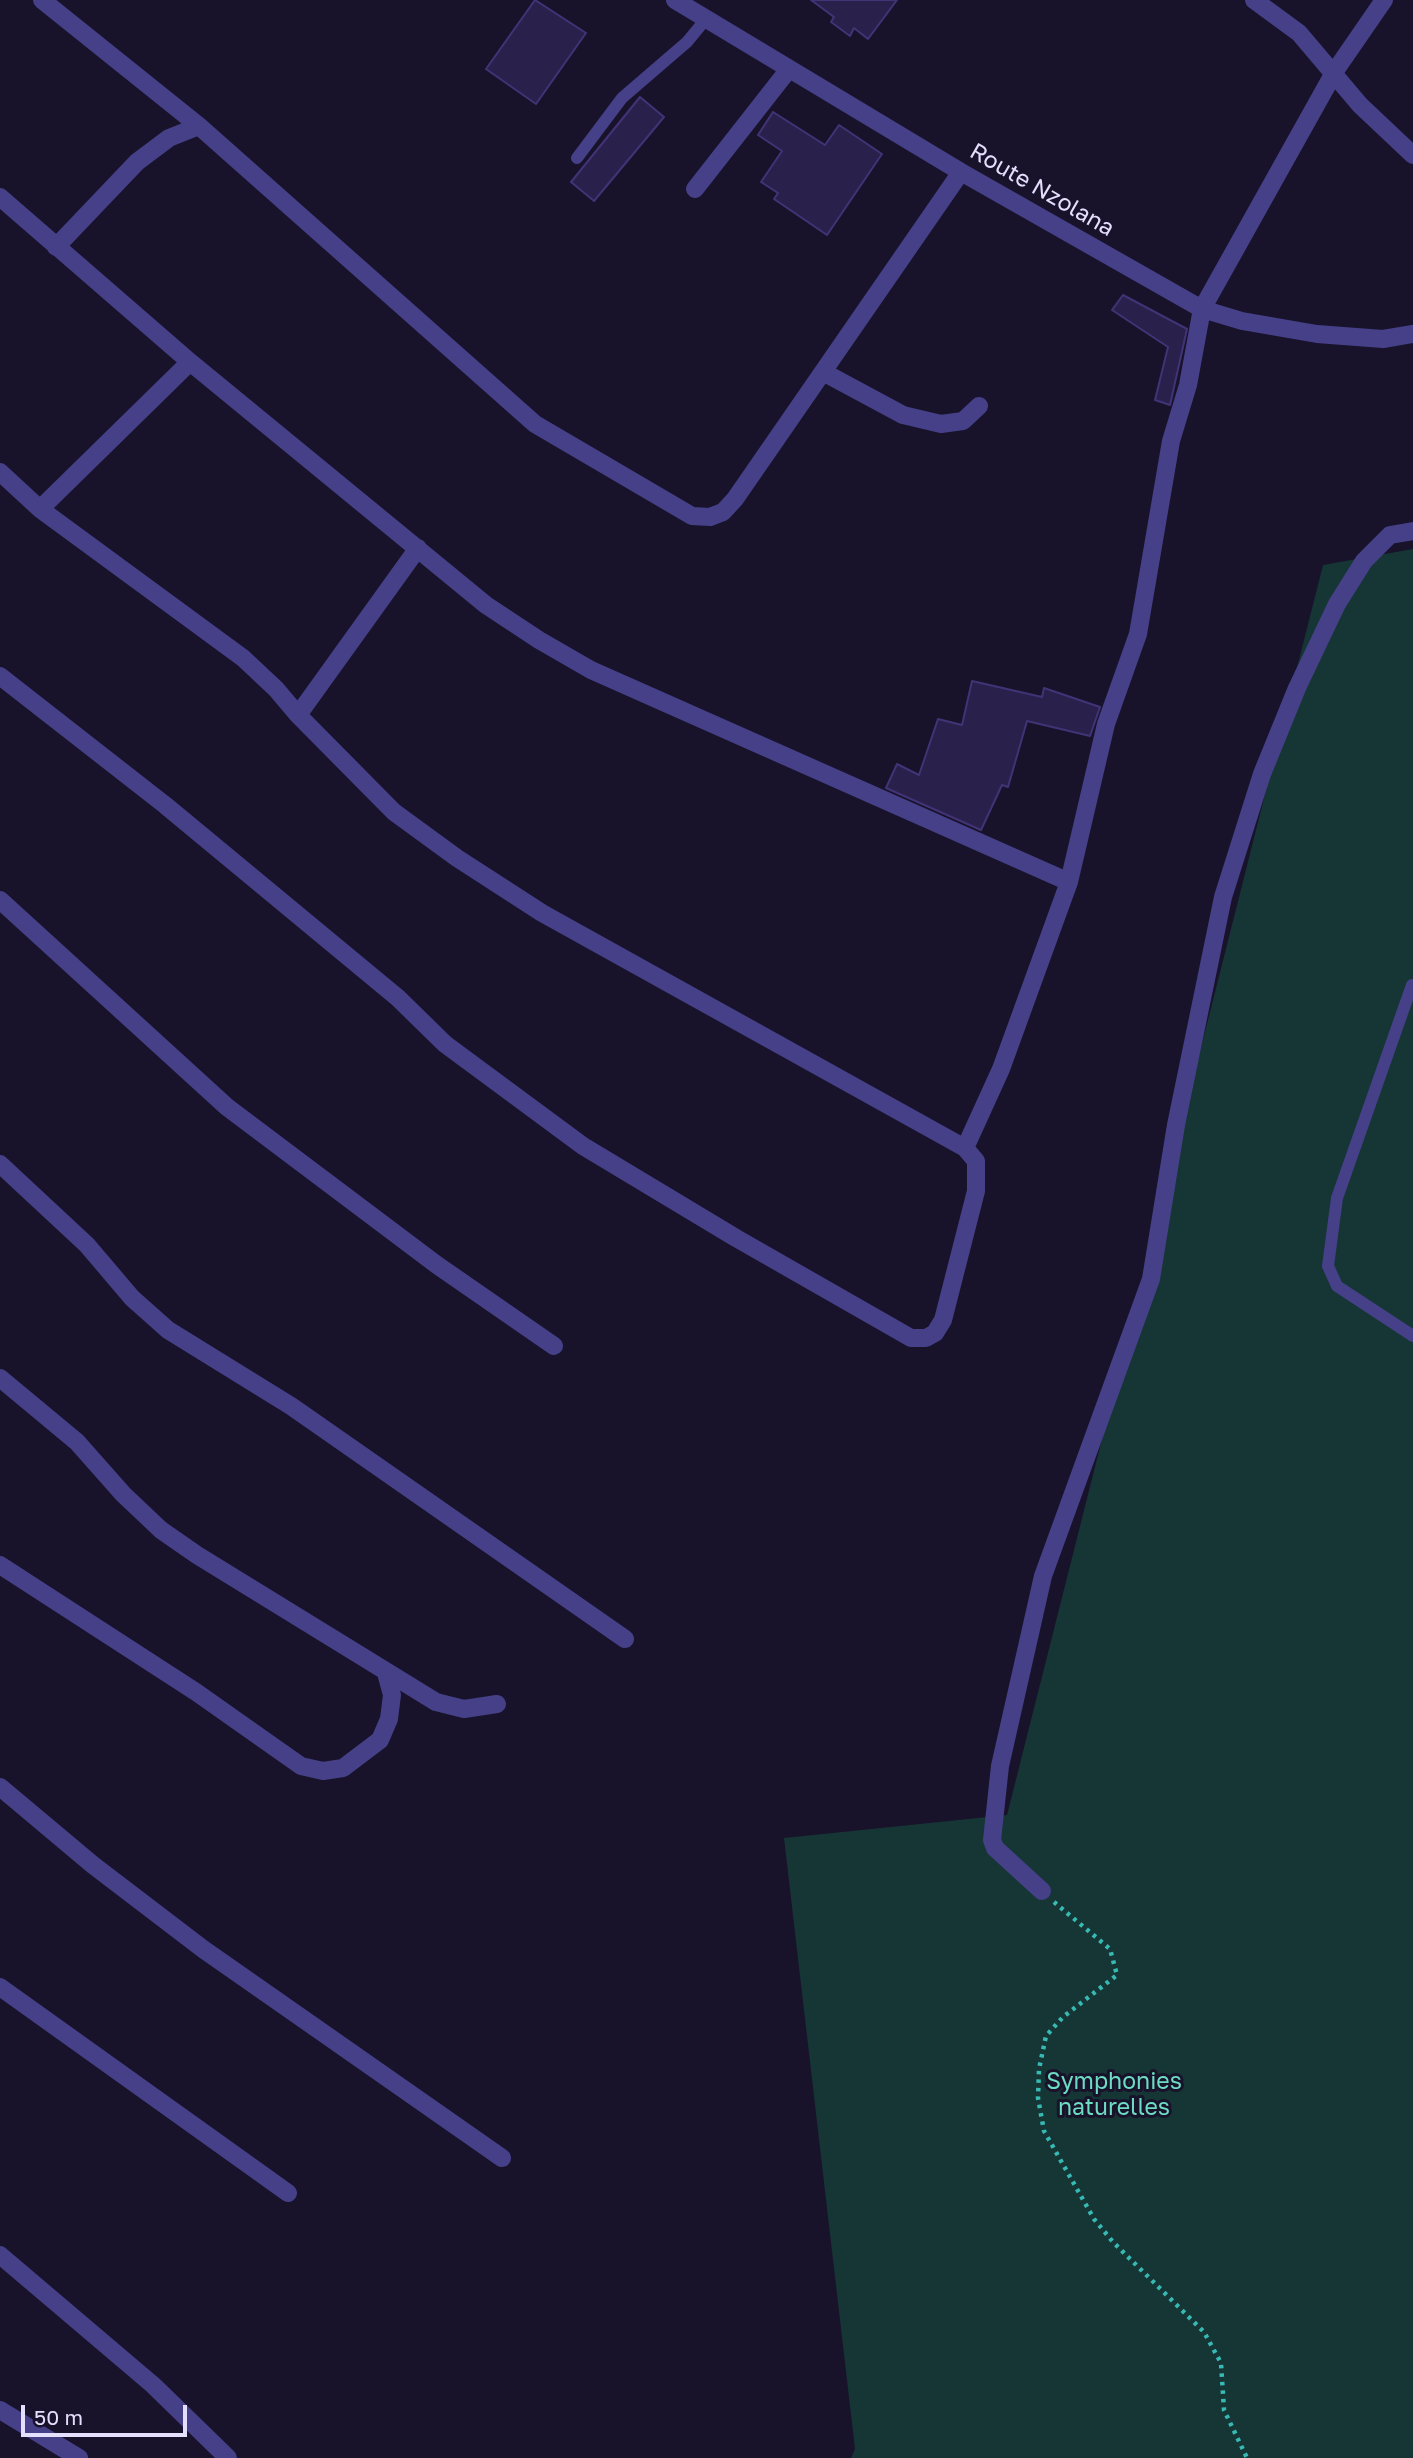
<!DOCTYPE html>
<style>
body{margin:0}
#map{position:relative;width:1413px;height:2458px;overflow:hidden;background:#18132b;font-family:"Golos Text",sans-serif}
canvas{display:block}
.scale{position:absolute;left:21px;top:2405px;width:166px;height:32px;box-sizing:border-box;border:4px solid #e3dffd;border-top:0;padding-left:9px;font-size:21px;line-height:24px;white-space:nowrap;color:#e3dffd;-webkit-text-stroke:5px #18132b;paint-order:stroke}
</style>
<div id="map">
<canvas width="1413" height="2458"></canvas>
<div class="scale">50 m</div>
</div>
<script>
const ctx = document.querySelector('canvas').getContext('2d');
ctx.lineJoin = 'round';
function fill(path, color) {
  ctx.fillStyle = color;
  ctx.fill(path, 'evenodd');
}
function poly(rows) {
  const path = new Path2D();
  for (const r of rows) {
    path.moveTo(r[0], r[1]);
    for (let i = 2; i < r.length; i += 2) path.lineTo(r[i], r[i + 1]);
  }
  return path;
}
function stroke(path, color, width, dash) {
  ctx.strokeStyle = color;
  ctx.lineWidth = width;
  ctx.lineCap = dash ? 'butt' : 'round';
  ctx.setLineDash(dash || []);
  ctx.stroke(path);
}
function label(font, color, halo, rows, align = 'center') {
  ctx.font = font + ' "Golos Text",sans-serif';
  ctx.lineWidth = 6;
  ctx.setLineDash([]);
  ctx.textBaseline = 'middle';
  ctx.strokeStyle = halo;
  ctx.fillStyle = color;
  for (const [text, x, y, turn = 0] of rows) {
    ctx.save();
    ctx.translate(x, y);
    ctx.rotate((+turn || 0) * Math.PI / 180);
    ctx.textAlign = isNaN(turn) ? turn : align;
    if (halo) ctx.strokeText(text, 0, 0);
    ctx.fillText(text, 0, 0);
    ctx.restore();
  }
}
const green = poly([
 [1413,549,1413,2458,851,2458,855,2449,784,1838,1007,1815,1323,565]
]);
const building = poly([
 [535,0,586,33,536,104,486,69,535,0],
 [811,0,897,0,868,39,854,28,850,36,831,22,834,17,811,0],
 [640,97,664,117,594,201,571,182,640,97],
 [773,112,825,145,839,125,882,154,827,235,774,199,778,193,761,182,782,151,758,135,773,112],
 [1123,295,1187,329,1170,405,1155,400,1168,347,1112,310,1123,295],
 [972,681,1042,697,1044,688,1100,707,1090,736,1027,721,1008,787,1002,785,981,830,886,788,897,764,919,775,938,719,962,725,972,681]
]);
const path = poly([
 [1054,1902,1110,1949,1117,1975,1063,2017,1046,2036,1039,2069,1038,2098,1044,2131,1094,2219,1113,2242,1204,2332,1221,2363,1224,2410,1247,2458]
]);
const service = poly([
 [577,158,622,98,687,42,706,19],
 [1412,985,1337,1198,1328,1266,1337,1286,1413,1336]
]);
const minor = poly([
 [42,0,199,126,535,424,692,516,710,517,723,512,735,499,961,172],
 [675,0,961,172,1202,309,1242,321,1317,334,1383,339,1413,334],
 [1254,0,1299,33,1360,105,1413,155],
 [695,189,789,69],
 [0,197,190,362,486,605,539,640,591,670,1069,882],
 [56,247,137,162,169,138,199,126],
 [823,372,903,415,941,424,963,421,979,406],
 [0,472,40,509,190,362],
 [40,509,243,658,276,689,298,715],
 [0,676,165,805,398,998,445,1044,583,1146,736,1238,911,1338,926,1338,935,1333,943,1320,976,1191,976,1161,965,1148,542,913,457,858,394,812,298,715,418,548],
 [0,900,227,1107,437,1265,554,1346],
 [965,1148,1001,1069,1069,882,1106,724,1138,634,1171,441,1188,385,1202,309,1335,71,1384,0],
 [0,1164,87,1245,132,1298,168,1330,291,1406,625,1639],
 [0,1378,77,1442,123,1494,161,1530,197,1555,436,1702,464,1709,497,1704],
 [0,1565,196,1692,301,1766,323,1771,343,1768,380,1740,389,1719,392,1695,386,1673],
 [0,1787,93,1865,203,1949,502,2158],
 [1042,1891,995,1848,992,1840,1000,1766,1043,1576,1151,1279,1176,1125,1223,897,1262,774,1297,688,1337,604,1364,561,1390,535,1413,531],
 [0,1987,288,2193],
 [0,2255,153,2385,228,2458],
 [0,2410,79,2458]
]);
const streetNames = [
 ["Route Nzolana",1042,190,30]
];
const parkNames = [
 ["Symphonies",1114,2082],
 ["naturelles",1114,2108]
];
fill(green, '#163535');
fill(building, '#2a204c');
stroke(building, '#423376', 2);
stroke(path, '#37b9b4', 4.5, [3.5, 5]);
stroke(service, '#454088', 12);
stroke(minor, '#454088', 18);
label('23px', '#e3dffd', '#18132b', streetNames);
label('23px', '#6cdcc3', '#18132b', parkNames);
</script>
